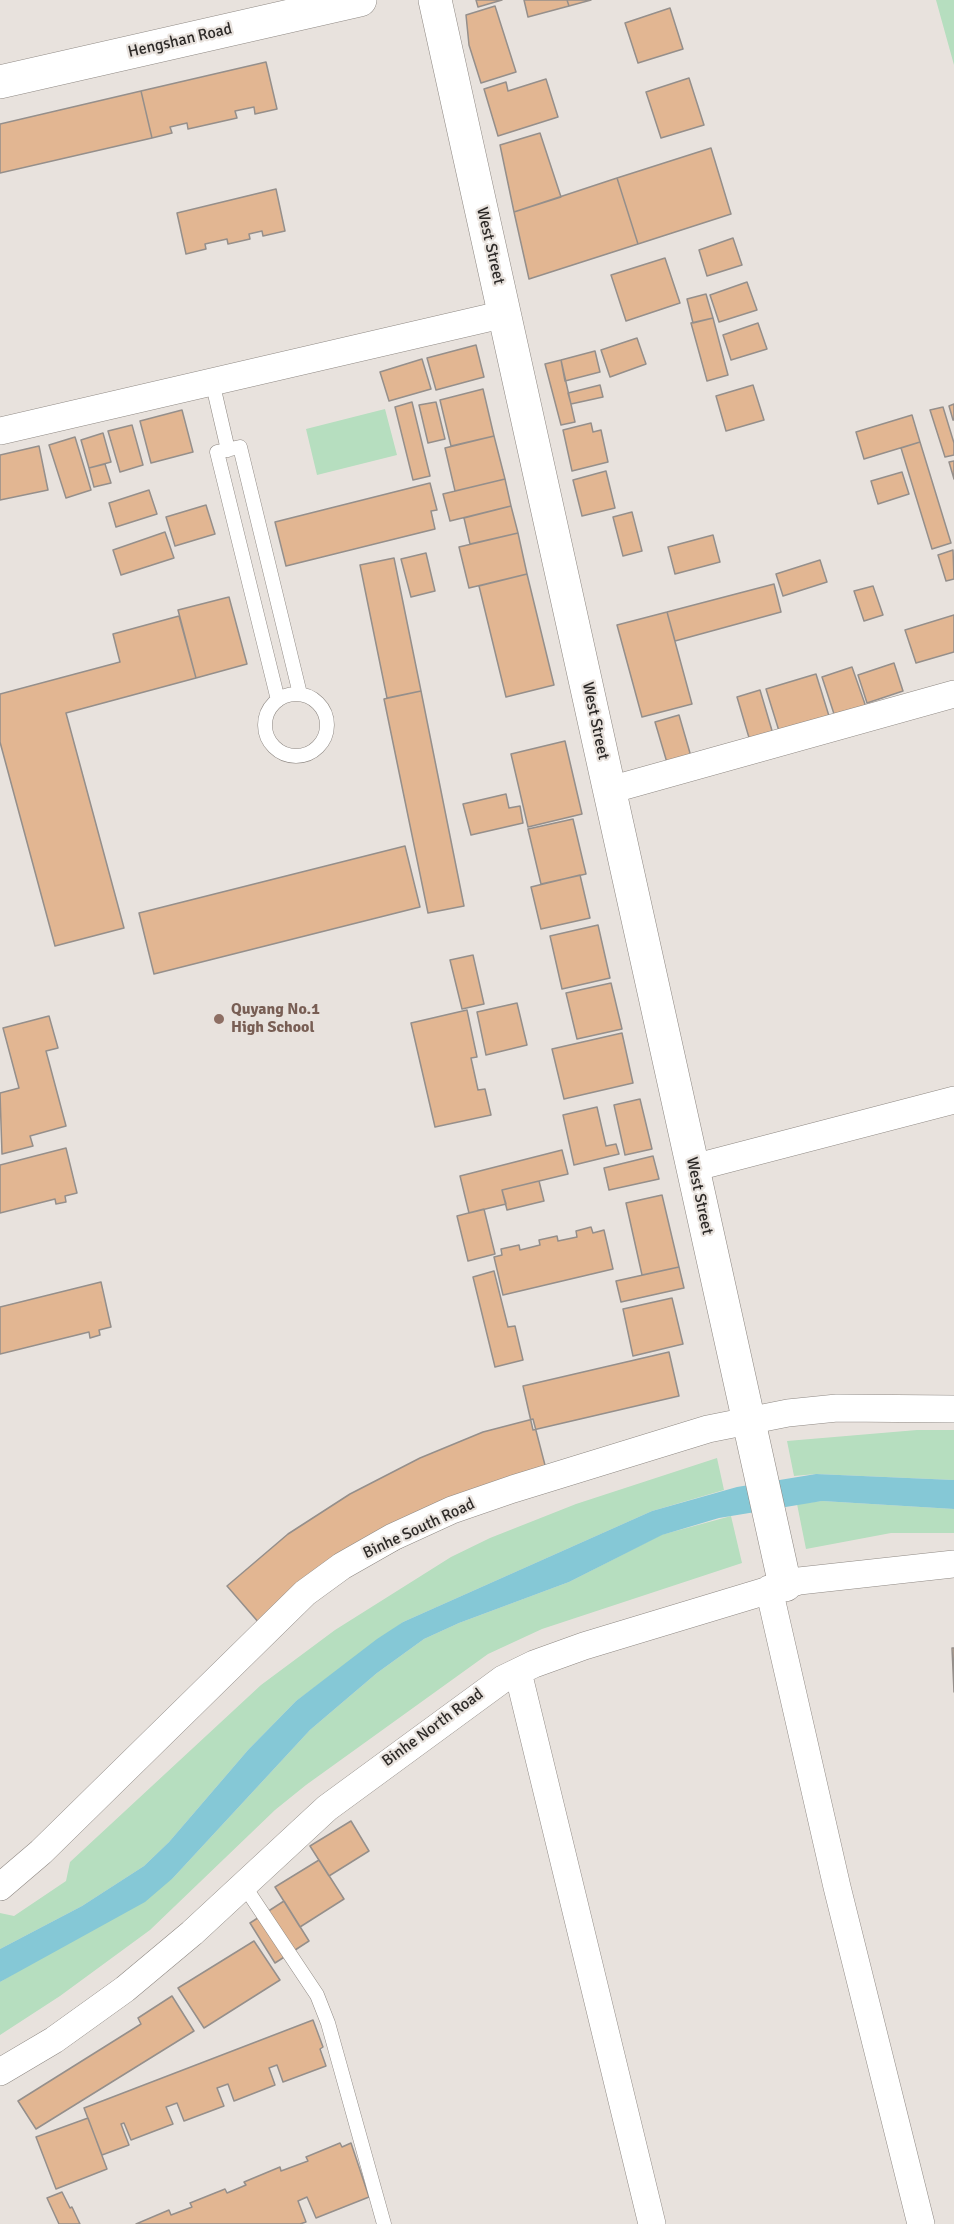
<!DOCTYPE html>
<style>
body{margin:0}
canvas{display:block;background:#e8e2dd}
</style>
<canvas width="954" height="2224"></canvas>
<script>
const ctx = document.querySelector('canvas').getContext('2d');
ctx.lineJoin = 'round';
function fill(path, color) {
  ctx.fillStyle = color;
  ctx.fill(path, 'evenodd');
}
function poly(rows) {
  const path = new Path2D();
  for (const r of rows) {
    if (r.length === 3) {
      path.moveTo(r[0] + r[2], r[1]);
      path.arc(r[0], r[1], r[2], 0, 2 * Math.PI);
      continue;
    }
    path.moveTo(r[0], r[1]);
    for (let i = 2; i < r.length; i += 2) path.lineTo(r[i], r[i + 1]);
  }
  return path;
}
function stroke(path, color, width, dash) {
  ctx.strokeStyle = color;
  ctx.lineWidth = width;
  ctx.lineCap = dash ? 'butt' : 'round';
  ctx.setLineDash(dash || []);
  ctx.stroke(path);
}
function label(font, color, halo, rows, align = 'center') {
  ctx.font = font + ' Signika,sans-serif';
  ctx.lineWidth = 4.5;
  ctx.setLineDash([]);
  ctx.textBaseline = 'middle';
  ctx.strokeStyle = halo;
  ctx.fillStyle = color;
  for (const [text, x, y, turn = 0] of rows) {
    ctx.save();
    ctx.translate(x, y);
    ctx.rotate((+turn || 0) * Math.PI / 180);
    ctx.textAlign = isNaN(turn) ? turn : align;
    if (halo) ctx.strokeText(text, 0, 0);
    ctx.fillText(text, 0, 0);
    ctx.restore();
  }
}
const green = poly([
 [936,0,954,0,954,65],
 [385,409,397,455,317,475,306,429],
 [917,1430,954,1430,954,1480,816,1474,794,1476,787,1441],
 [717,1458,724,1490,652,1511,403,1622,296,1701,248,1750,169,1842,144,1866,82,1906,0,1949,0,1913,14,1916,66,1881,70,1862,261,1685,335,1630,451,1557,490,1538,576,1504],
 [822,1501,954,1509,954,1533,891,1533,806,1549,797,1504],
 [731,1516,742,1563,542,1629,488,1654,306,1785,275,1810,150,1930,60,1996,0,2035,0,1982,173,1878,310,1730,377,1673,424,1639,459,1623,569,1582,661,1535]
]);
const water = poly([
 [816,1474,954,1480,954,1509,822,1501,719,1518,662,1535,569,1582,459,1623,424,1639,377,1673,310,1730,173,1878,145,1902,0,1982,0,1949,82,1906,144,1866,169,1842,248,1750,296,1701,377,1639,403,1622,652,1511,737,1487]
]);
const building = poly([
 [476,0,502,0,478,7,476,0],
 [524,0,567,0,569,6,528,17,524,0],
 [567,0,591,0,569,6,567,0],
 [495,6,516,72,481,83,469,45,466,15,495,6],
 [670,8,683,49,638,63,625,23,670,8],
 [266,62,277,109,255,114,254,107,235,111,237,118,188,129,187,123,170,127,172,133,152,138,141,91,266,62],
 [689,78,704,125,661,138,646,92,689,78],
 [546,79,558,117,498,136,484,89,506,82,508,91,546,79],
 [141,91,152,138,0,173,0,124,141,91],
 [540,133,561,197,514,212,500,145,540,133],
 [711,148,731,214,638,244,617,178,711,148],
 [617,178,638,244,529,279,514,212,617,178],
 [276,189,285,231,263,236,262,231,249,234,250,239,228,244,227,239,205,244,206,249,186,254,177,213,276,189],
 [733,238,742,265,707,276,699,250,733,238],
 [665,258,680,303,626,321,611,275,665,258],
 [747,282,757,310,719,322,710,295,747,282],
 [706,294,713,318,693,323,687,299,706,294],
 [713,318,728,375,707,381,691,323,713,318],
 [758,323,767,349,731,360,723,335,758,323],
 [637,338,646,364,610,377,601,350,637,338],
 [476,345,484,377,436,390,427,358,476,345],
 [595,351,600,372,565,381,561,360,595,351],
 [422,359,431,389,389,401,380,372,422,359],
 [561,360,575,422,561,425,545,364,561,360],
 [600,385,603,397,571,404,568,393,600,385],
 [753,385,764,420,726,431,716,396,753,385],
 [483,389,494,436,451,446,440,400,483,389],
 [412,402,430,476,413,480,395,407,412,402],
 [436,402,445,439,428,443,419,405,436,402],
 [954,404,954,420,953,420,949,406,954,404],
 [943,407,954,443,954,455,945,457,930,410,943,407],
 [182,410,193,452,151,463,140,421,182,410],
 [912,415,920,442,864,459,856,432,912,415],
 [591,423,593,432,601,430,608,462,572,471,563,430,591,423],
 [132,425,143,465,120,472,108,431,132,425],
 [103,433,111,462,89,468,81,440,103,433],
 [494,436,505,479,455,491,445,448,494,436],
 [75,437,91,490,66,498,49,445,75,437],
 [920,442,951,543,932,549,901,448,920,442],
 [39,446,48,490,0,500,0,455,39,446],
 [954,461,954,479,949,462,954,461],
 [105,464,111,483,94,487,89,468,105,464],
 [606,471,615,508,582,516,573,480,606,471],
 [902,472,909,494,878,504,871,481,902,472],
 [505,479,511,506,450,521,443,494,505,479],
 [430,483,437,510,431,511,435,529,286,566,275,522,430,483],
 [149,490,157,514,116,527,109,503,149,490],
 [206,505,215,534,175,546,166,517,206,505],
 [511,506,518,533,470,544,464,518,511,506],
 [632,512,642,551,623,556,613,517,632,512],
 [165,532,174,558,121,575,113,550,165,532],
 [518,533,527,574,469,588,459,547,518,533],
 [713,535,720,562,675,574,668,547,713,535],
 [953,550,954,579,946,581,938,555,953,550],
 [426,553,435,591,411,597,401,559,426,553],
 [394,558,421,691,387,698,360,565,394,558],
 [820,560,827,582,783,596,776,574,820,560],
 [527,574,554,685,506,697,479,586,527,574],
 [774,584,781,612,675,641,667,612,774,584],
 [873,586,883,615,864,621,854,591,873,586],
 [229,597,247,664,196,678,178,610,229,597],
 [667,612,692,704,642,717,617,625,667,612],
 [954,615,954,652,916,663,905,630,954,615],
 [179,616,196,678,66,713,124,928,55,946,0,742,0,694,120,662,113,634,179,616],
 [894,663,903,691,867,703,858,675,894,663],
 [852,667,866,707,835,717,822,677,852,667],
 [816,674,829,716,779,731,766,689,816,674],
 [760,690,773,734,750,741,737,697,760,690],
 [421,691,464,906,428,913,384,699,421,691],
 [679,715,692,760,668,766,655,722,679,715],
 [565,741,582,814,528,827,511,754,565,741],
 [506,794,509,808,520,806,523,823,471,835,463,804,506,794],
 [573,819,586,874,541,884,528,829,573,819],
 [405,846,420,907,154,974,139,913,405,846],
 [580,875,590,918,541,929,531,887,580,875],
 [598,925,610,978,562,989,550,936,598,925],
 [473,955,484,1004,462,1009,450,960,473,955],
 [611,983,622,1029,577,1039,566,993,611,983],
 [517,1003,527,1045,486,1055,477,1012,517,1003],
 [467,1010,477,1057,471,1058,478,1090,485,1089,491,1115,435,1127,411,1023,467,1010],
 [49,1016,58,1048,46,1051,66,1126,30,1136,33,1146,2,1154,0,1093,19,1088,3,1028,49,1016],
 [622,1033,633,1083,564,1099,552,1049,622,1033],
 [640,1099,652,1149,625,1155,614,1105,640,1099],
 [597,1107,606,1146,616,1144,619,1154,574,1165,563,1115,597,1107],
 [66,1148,77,1193,65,1196,66,1202,56,1204,55,1199,0,1213,0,1165,66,1148],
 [562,1150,568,1174,502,1190,506,1204,469,1213,460,1176,562,1150],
 [653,1156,659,1179,609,1190,604,1168,653,1156],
 [539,1181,544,1201,507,1210,502,1190,539,1181],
 [662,1195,679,1267,642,1275,626,1203,662,1195],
 [484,1209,495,1254,468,1261,457,1216,484,1209],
 [591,1227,593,1233,604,1230,613,1269,503,1295,494,1257,502,1255,501,1249,519,1245,520,1250,540,1245,539,1240,557,1236,558,1241,577,1237,576,1231,591,1227],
 [679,1267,684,1288,621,1302,616,1281,679,1267],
 [494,1271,508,1327,515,1326,523,1360,495,1367,473,1277,494,1271],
 [101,1282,111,1327,99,1330,100,1335,90,1338,89,1332,0,1354,0,1307,101,1282],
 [672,1298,683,1344,633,1356,623,1309,672,1298],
 [669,1352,679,1396,533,1430,523,1386,669,1352],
 [533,1419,546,1469,260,1624,227,1586,288,1534,350,1494,420,1458,483,1432,533,1419],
 [952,1648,954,1648,954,1692,952,1648],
 [351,1821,369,1851,329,1876,310,1846,351,1821],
 [319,1860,344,1899,300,1927,275,1887,319,1860],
 [284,1901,309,1941,275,1963,250,1923,284,1901],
 [254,1941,280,1980,204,2028,178,1988,254,1941],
 [172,1996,194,2031,36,2129,18,2101,141,2024,138,2018,172,1996],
 [313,2020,323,2047,320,2049,326,2066,283,2082,277,2065,269,2068,275,2085,234,2101,228,2084,217,2088,224,2106,184,2121,177,2103,166,2107,173,2124,131,2140,124,2123,121,2124,129,2145,102,2155,84,2108,313,2020],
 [88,2118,107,2169,56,2189,36,2137,88,2118],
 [340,2143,342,2147,351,2143,369,2197,316,2218,307,2197,298,2201,306,2222,300,2224,136,2224,169,2210,171,2215,192,2207,190,2203,225,2189,227,2193,246,2185,244,2182,280,2167,281,2171,308,2161,306,2157,340,2143],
 [62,2192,70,2208,72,2207,80,2224,59,2224,47,2198,62,2192]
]);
const lane = poly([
 [212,381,228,450],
 [296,725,31],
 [278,700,217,452,240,447,300,694],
 [243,1884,317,1995,328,2023,384,2224]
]);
const street = poly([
 [0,431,505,314],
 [610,790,954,694],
 [693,1168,954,1100],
 [769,1589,837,1887,921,2224],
 [518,1672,652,2224],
 [0,1887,41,1852,305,1593,342,1566,393,1537,452,1510,513,1489,708,1429,788,1413,837,1408,954,1409],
 [0,2072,54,2040,125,1989,192,1933,327,1808,503,1679,534,1664,584,1646,799,1581,954,1564]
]);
const secondary = poly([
 [435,0,785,1585],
 [0,82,360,0]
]);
const markers = [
 [219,1019,6,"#8d6e63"]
];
const streetNames = [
 ["Hengshan Road",180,41,-13],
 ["West Street",490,246,77],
 ["West Street",595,721,78],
 ["West Street",699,1196,78],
 ["Binhe South Road",419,1529,-25],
 ["Binhe North Road",433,1728,-36]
];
const educationNames = [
 ["Quyang No.1",231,1010],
 ["High School",231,1028]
];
fill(green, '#b6debf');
fill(water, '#85c8d6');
fill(building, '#e2b692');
stroke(building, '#958f8b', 1.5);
stroke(lane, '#8f8984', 15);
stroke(street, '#8f8984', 28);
stroke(secondary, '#8f8984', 34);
stroke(lane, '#fff', 14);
stroke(street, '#fff', 27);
stroke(secondary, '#fff', 33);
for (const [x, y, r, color] of markers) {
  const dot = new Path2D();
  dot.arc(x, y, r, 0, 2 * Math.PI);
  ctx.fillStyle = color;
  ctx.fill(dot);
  stroke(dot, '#e8e2dd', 2);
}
label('16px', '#2d2a28', '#e8e2dd', streetNames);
label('bold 16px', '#785e54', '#e8e2dd', educationNames, 'left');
</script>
